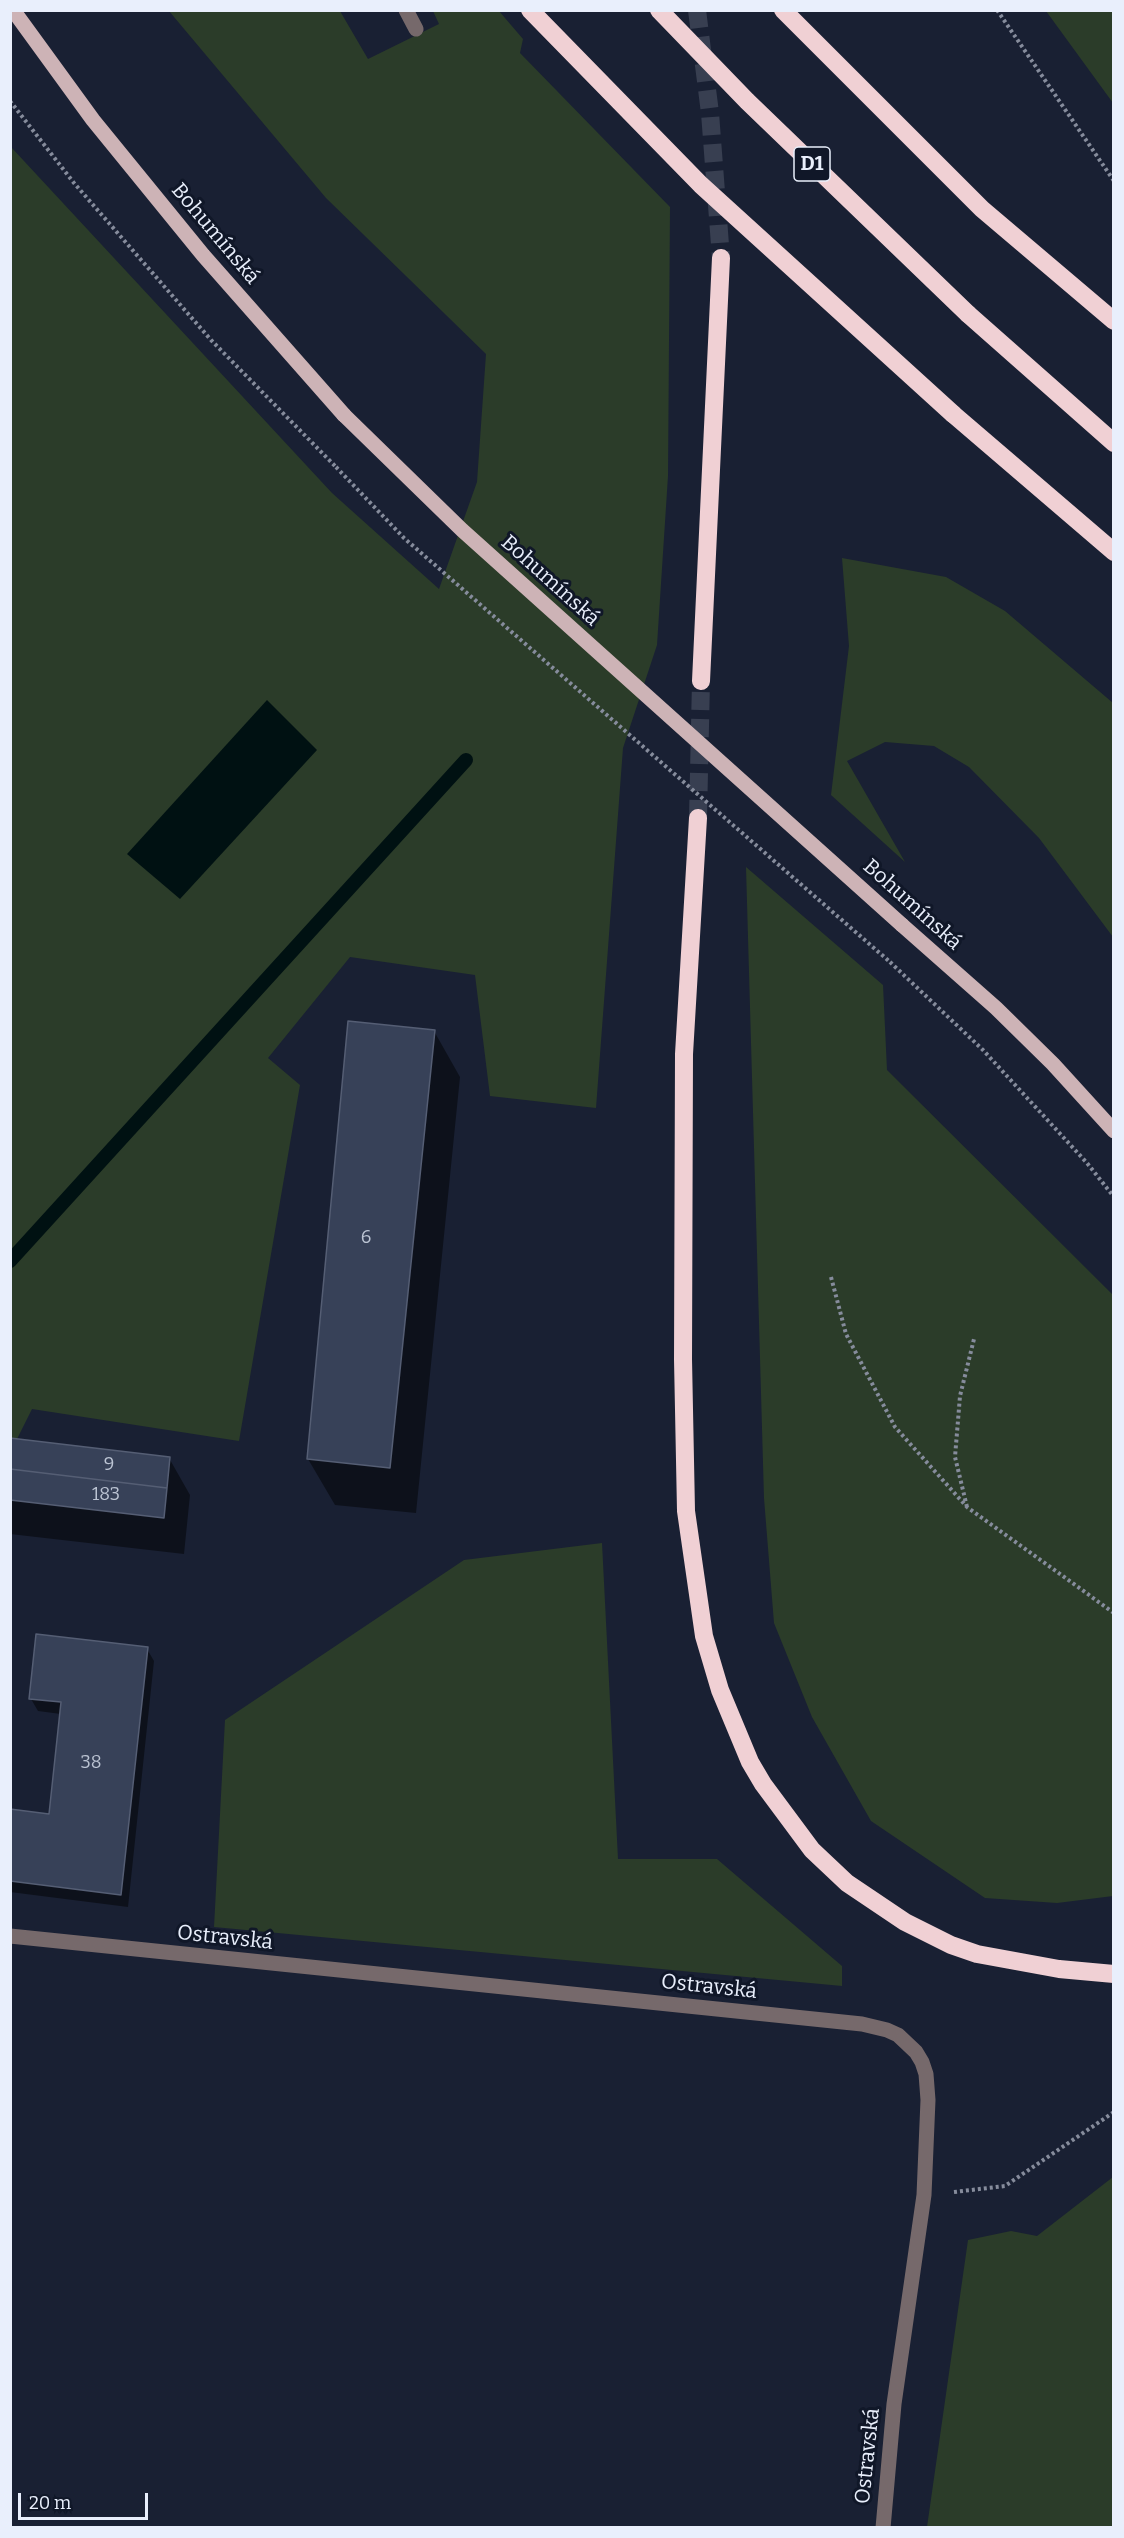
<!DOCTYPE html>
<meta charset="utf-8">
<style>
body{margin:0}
#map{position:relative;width:1124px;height:2538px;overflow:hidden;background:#192033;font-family:Bitter,serif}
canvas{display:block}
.frame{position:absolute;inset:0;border:12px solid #e9effc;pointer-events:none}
.scale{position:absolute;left:18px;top:2493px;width:130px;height:27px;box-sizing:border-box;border:3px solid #e9effc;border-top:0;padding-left:8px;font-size:18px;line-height:21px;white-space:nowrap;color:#e9effc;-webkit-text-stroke:4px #101728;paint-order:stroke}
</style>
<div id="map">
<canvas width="1124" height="2538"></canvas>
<div class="frame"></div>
<div class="scale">20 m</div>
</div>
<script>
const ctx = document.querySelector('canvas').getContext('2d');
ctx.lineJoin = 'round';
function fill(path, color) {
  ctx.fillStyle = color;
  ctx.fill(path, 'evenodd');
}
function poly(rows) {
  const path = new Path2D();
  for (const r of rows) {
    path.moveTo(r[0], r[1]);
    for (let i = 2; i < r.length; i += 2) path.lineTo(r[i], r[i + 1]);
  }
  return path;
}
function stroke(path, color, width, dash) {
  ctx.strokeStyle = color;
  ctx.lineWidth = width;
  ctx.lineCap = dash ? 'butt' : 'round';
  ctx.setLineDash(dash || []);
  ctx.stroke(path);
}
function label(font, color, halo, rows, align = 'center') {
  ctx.font = font + ' Bitter,serif';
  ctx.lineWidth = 6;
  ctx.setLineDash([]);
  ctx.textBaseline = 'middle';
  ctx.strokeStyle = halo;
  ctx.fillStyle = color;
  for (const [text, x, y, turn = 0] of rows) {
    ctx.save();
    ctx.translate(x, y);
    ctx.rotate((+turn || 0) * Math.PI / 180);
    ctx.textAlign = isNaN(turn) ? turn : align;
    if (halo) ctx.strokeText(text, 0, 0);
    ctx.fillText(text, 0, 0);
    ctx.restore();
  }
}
const green = poly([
 [169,11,340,11,368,59,439,24,433,11,499,11,523,39,520,53,670,207,668,476,657,645,623,748,596,1108,490,1096,475,975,350,957,268,1058,300,1085,239,1441,32,1409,11,1451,11,147,332,493,439,589,477,482,486,354,326,198],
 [1046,11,1113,11,1113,103],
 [842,558,946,577,1005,611,1113,703,1113,937,1039,838,969,767,934,746,885,742,847,761,905,862,831,795,849,646],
 [746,867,883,985,887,1070,1113,1295,1113,1896,1057,1903,985,1898,871,1821,812,1717,774,1623,764,1498],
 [602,1543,618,1859,717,1859,842,1966,842,1986,214,1927,225,1720,464,1560],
 [1113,2177,1113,2527,927,2527,968,2240,1011,2231,1037,2236]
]);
const water = poly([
 [267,700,317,750,180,899,127,854]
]);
const shadow = poly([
 [434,1031,460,1077,416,1513,335,1505,308,1459],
 [10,1440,169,1458,190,1495,184,1554,10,1534],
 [147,1649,154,1661,128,1907,10,1892,10,1811,50,1815,61,1714,38,1711,31,1699]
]);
const stream = poly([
 [10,1261,466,760]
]);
const building = poly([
 [348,1021,435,1030,390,1468,307,1459,348,1021],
 [10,1438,170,1457,167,1488,10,1469,10,1438],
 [10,1469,167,1488,164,1518,10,1500,10,1469],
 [36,1634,148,1647,121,1895,10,1881,10,1809,49,1814,61,1702,29,1699,36,1634]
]);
const highwayTunnel = poly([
 [697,10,710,113,721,258],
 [698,818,701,681]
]);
const path = poly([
 [997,10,1114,181],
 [10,101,74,183,211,340,336,467],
 [890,962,983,1050,1087,1163,1114,1197],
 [831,1277,846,1334,895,1427,967,1507,1114,1613],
 [967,1507,955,1457,960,1396,974,1339],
 [954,2192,1005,2186,1114,2112]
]);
const minor = poly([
 [406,10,416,29],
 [10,1936,862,2024,887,2030,898,2035,916,2052,922,2062,926,2074,928,2100,924,2195,894,2404,883,2528]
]);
const major = poly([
 [13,10,93,120,203,255,344,415],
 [902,925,996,1008,1053,1064,1114,1131]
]);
const highway = poly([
 [783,10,982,209,1114,321],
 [968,314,1114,443],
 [953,414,1114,552],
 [701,681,721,258],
 [698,818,684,1054,683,1359,686,1511,704,1636,720,1690,750,1762,763,1784,812,1850,847,1883,905,1922,951,1945,977,1954,1059,1969,1114,1974]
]);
const pathBridge = poly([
 [336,467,404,538,890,962]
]);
const majorBridge = poly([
 [344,415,462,530,902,925]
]);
const highwayBridge = poly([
 [530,10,701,185,953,414],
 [659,10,747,101,968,314]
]);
const numberNames = [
 ["6",366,1238],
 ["9",109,1465],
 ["183",106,1495],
 ["38",91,1763]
];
const shields = [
 [812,164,36]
];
const shieldNames = [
 ["D1",812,164]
];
const streetNames = [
 ["Bohumínská",215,234,50],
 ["Bohumínská",550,581,42],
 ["Bohumínská",912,905,42],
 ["Ostravská",225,1938,6],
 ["Ostravská",709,1987,6],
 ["Ostravská",868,2456,-84]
];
fill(green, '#2b3c29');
fill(water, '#001112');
fill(shadow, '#0007');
stroke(stream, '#001112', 14);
fill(building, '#374158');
stroke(building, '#555e74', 1.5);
stroke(highwayTunnel, '#383f51', 18, [18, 9]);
stroke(path, '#868c9c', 4, [3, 3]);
stroke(minor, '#76696b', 15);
stroke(major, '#cdb3b6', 15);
stroke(highway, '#f0d0d4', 18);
stroke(pathBridge, '#868c9c', 4, [3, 3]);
stroke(majorBridge, '#cdb3b6', 15);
stroke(highwayBridge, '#f0d0d4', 18);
label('18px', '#bcc4d3', null, numberNames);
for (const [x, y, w] of shields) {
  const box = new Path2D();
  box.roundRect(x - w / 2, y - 17, w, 34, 4.5);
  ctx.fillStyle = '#101728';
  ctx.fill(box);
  stroke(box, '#e9effc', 1.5);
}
label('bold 20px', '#e9effc', null, shieldNames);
label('21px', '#e9effc', '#101728', streetNames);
</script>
